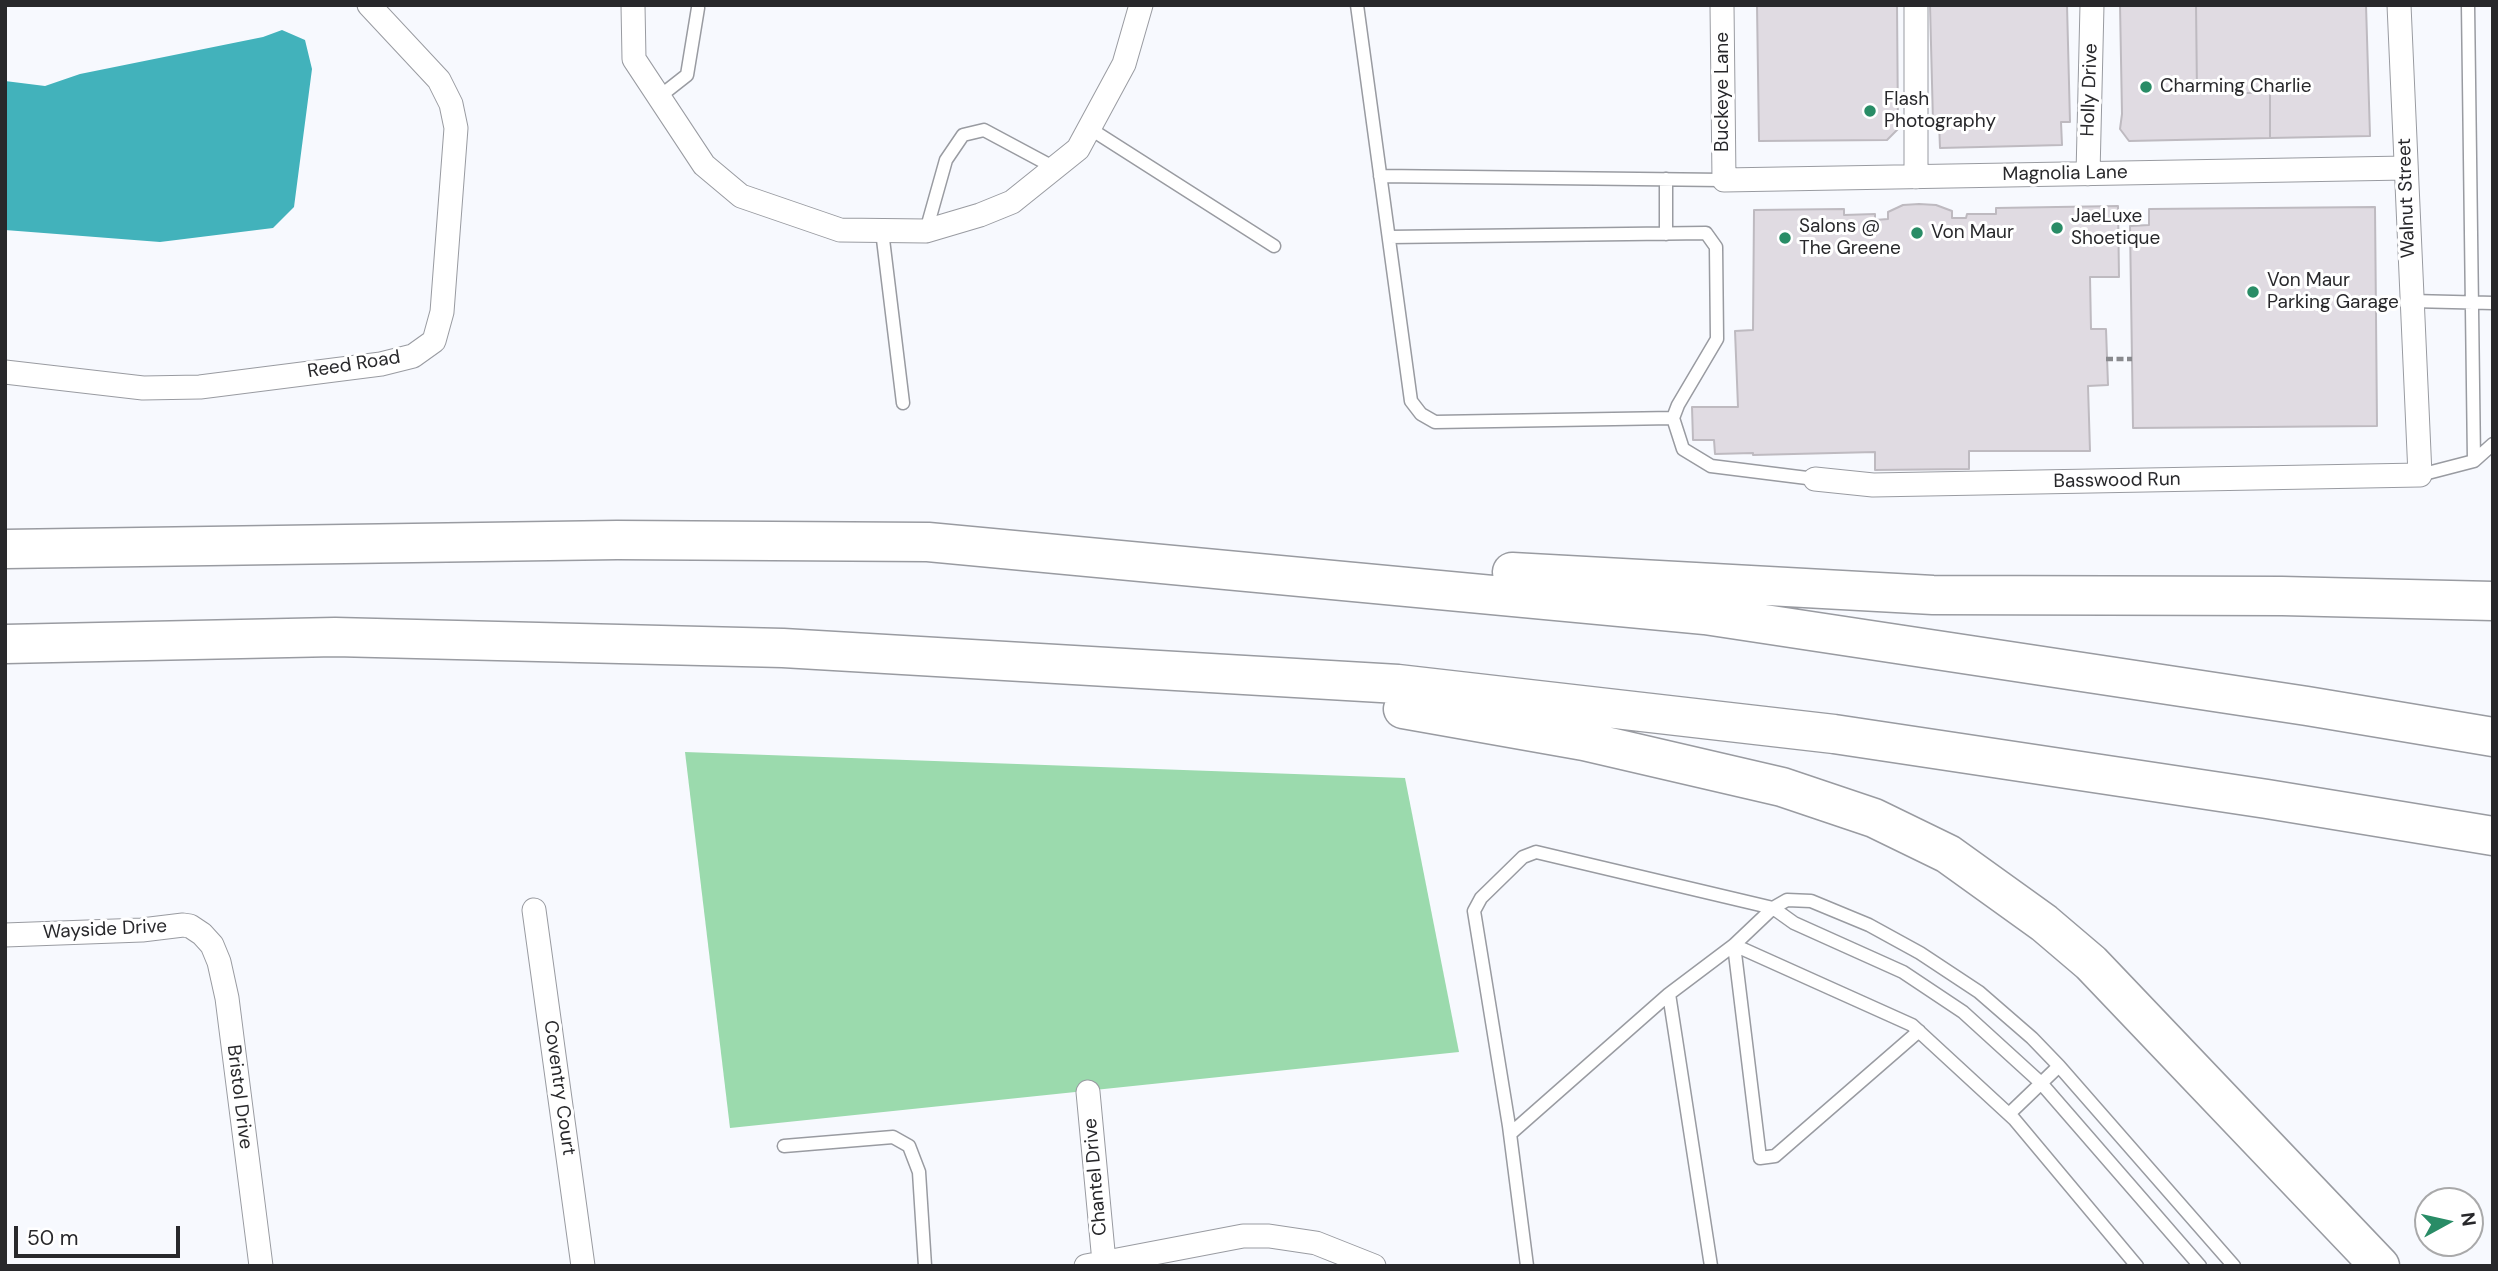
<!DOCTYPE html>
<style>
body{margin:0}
#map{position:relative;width:2498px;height:1271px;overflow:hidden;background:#f7f9fe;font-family:"DM Sans",sans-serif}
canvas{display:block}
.frame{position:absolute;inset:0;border:7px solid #28282b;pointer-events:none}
.north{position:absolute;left:2414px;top:1187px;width:70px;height:70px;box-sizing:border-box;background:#fff;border:2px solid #a9a9aa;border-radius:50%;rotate:82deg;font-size:19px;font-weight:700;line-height:28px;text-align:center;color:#28282b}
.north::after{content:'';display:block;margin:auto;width:24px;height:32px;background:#298c66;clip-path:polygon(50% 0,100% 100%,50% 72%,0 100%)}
.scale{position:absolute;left:14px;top:1226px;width:166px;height:32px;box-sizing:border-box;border:4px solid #28282b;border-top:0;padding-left:9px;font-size:21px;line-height:24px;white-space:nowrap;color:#28282b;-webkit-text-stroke:5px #fff;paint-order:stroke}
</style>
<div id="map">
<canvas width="2498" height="1271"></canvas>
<div class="frame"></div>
<div class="north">N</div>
<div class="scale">50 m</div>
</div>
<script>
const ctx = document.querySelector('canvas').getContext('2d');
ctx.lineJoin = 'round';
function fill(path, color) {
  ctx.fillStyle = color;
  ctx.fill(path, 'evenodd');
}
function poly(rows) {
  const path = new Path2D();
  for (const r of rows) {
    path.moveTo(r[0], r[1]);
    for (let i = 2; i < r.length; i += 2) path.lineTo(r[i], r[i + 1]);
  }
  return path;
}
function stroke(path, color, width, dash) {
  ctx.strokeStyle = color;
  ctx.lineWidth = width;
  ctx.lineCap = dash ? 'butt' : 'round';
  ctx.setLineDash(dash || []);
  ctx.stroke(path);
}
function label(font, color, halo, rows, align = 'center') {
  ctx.font = font + ' "DM Sans",sans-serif';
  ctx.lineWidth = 6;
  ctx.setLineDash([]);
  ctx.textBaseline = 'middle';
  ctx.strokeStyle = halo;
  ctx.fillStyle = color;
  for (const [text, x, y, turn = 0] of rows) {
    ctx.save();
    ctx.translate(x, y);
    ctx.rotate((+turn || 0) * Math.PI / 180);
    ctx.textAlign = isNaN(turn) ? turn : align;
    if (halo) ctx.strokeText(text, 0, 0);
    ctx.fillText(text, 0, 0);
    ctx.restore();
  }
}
const green = poly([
 [685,752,1405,778,1459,1052,730,1128]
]);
const water = poly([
 [282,30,305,40,312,69,294,207,273,228,160,242,5,230,5,81,45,86,80,74,263,37]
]);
const building = poly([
 [1757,5,1897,5,1898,129,1887,140,1759,141,1757,5],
 [1930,5,2067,5,2070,122,2061,122,2062,145,1940,148,1939,122,1933,122,1930,5],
 [2120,5,2196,5,2197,93,2270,93,2270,138,2129,141,2120,129,2122,114,2120,5],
 [2196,5,2366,5,2370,136,2270,138,2270,93,2197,93,2196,5],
 [1919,204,1936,205,1952,211,1952,218,1966,218,1967,214,1996,214,1996,208,2118,206,2119,277,2090,277,2091,329,2106,329,2108,385,2088,386,2090,451,1969,451,1969,469,1875,470,1875,452,1753,455,1753,453,1715,454,1714,440,1693,440,1692,407,1738,407,1735,331,1753,330,1754,210,1844,209,1844,215,1875,214,1875,220,1888,219,1888,212,1903,205,1919,204],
 [2375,207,2377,426,2133,428,2130,226,2149,225,2149,209,2375,207]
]);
const path = poly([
 [2106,359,2132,359]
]);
const lane = poly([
 [1357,5,1411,401,1421,414,1435,422,1673,418,1683,449,1711,466,1815,479],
 [2468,5,2474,461],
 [659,97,687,75,698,8],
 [1089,128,1274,246],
 [1380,176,1724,180],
 [882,231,903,403],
 [926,231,946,160,963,135,984,130,1055,168],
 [1666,234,1666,179],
 [1389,237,1706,233,1716,247,1717,339,1678,405,1673,418],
 [2412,301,2493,303],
 [2420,475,2474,461,2493,444],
 [1734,945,1912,1025,2014,1119,2137,1266],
 [1734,945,1760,1158,1775,1156,1919,1031],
 [2009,1114,2059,1066],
 [1510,1134,1669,994],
 [784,1146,893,1137,909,1146,919,1172,925,1266],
 [1527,1266,1509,1126,1474,911,1481,898,1523,857,1536,852,1773,908,1794,923,1903,972,1963,1012,2041,1083,2200,1266],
 [1711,1266,1669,994,1734,945,1773,908,1787,900,1811,901,1869,925,1920,953,1979,992,2032,1038,2059,1066,2234,1266]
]);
const street = poly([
 [633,5,634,59,704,165,741,196,840,230,926,231,980,215,1012,202,1078,149,1124,64,1141,5],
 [1722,5,1724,180,2406,168],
 [1916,5,1916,177],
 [2088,174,2092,5],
 [5,372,143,388,200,387,381,364,413,356,434,341,442,312,456,128,451,104,439,80,369,5],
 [1815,479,1873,485,2420,475,2399,5],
 [534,910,583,1266],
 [5,935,142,930,183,925,190,926,202,934,212,945,219,962,227,998,261,1266],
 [1088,1092,1104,1262],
 [1086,1266,1243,1236,1269,1236,1316,1243,1374,1266]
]);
const highway = poly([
 [5,549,617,540,928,542,1705,615,2307,706,2493,737],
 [1512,572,1933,595,2282,596,2493,601],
 [5,644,335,637,783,648,1398,684,1834,734,2267,799,2493,836],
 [1403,709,1584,741,1782,787,1874,818,1948,854,2044,923,2091,963,2380,1266]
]);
const markers = [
 [2146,87,7,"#298c66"],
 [1870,111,7,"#298c66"],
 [2057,228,7,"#298c66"],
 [1917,233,7,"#298c66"],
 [1785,238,7,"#298c66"],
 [2253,292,7,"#298c66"]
];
const poiNames = [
 ["Charming Charlie",2160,87],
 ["Flash",1884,100],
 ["Photography",1884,122],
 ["JaeLuxe",2071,217],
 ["Shoetique",2071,239],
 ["Salons @",1799,227],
 ["The Greene",1799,249],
 ["Von Maur",1931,233],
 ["Von Maur",2267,281],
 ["Parking Garage",2267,303]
];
const streetNames = [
 ["Holly Drive",2090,90,-88],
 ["Buckeye Lane",1723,92,-90],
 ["Magnolia Lane",2065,174,-1],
 ["Walnut Street",2407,198,-92],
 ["Reed Road",354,365,-9],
 ["Basswood Run",2117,481,-1],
 ["Wayside Drive",105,930,-3],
 ["Coventry Court",559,1088,82],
 ["Bristol Drive",239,1097,83],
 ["Chantel Drive",1096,1177,-95]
];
fill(green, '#9bdaad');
fill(water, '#42b2bb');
fill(building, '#e0dbe2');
stroke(building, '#bebac0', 2);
stroke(lane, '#999ba1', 15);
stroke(street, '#999ba1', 25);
stroke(highway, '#999ba1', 41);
stroke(path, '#88898d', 4.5, [7, 3.5]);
stroke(lane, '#fff', 12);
stroke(street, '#fff', 23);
stroke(highway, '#fff', 38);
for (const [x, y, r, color] of markers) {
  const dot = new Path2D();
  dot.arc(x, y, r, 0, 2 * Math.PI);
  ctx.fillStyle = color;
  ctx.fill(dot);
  stroke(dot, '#fff', 2.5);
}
label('19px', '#28282b', '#fff', poiNames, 'left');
label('19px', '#28282b', '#fff', streetNames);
</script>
